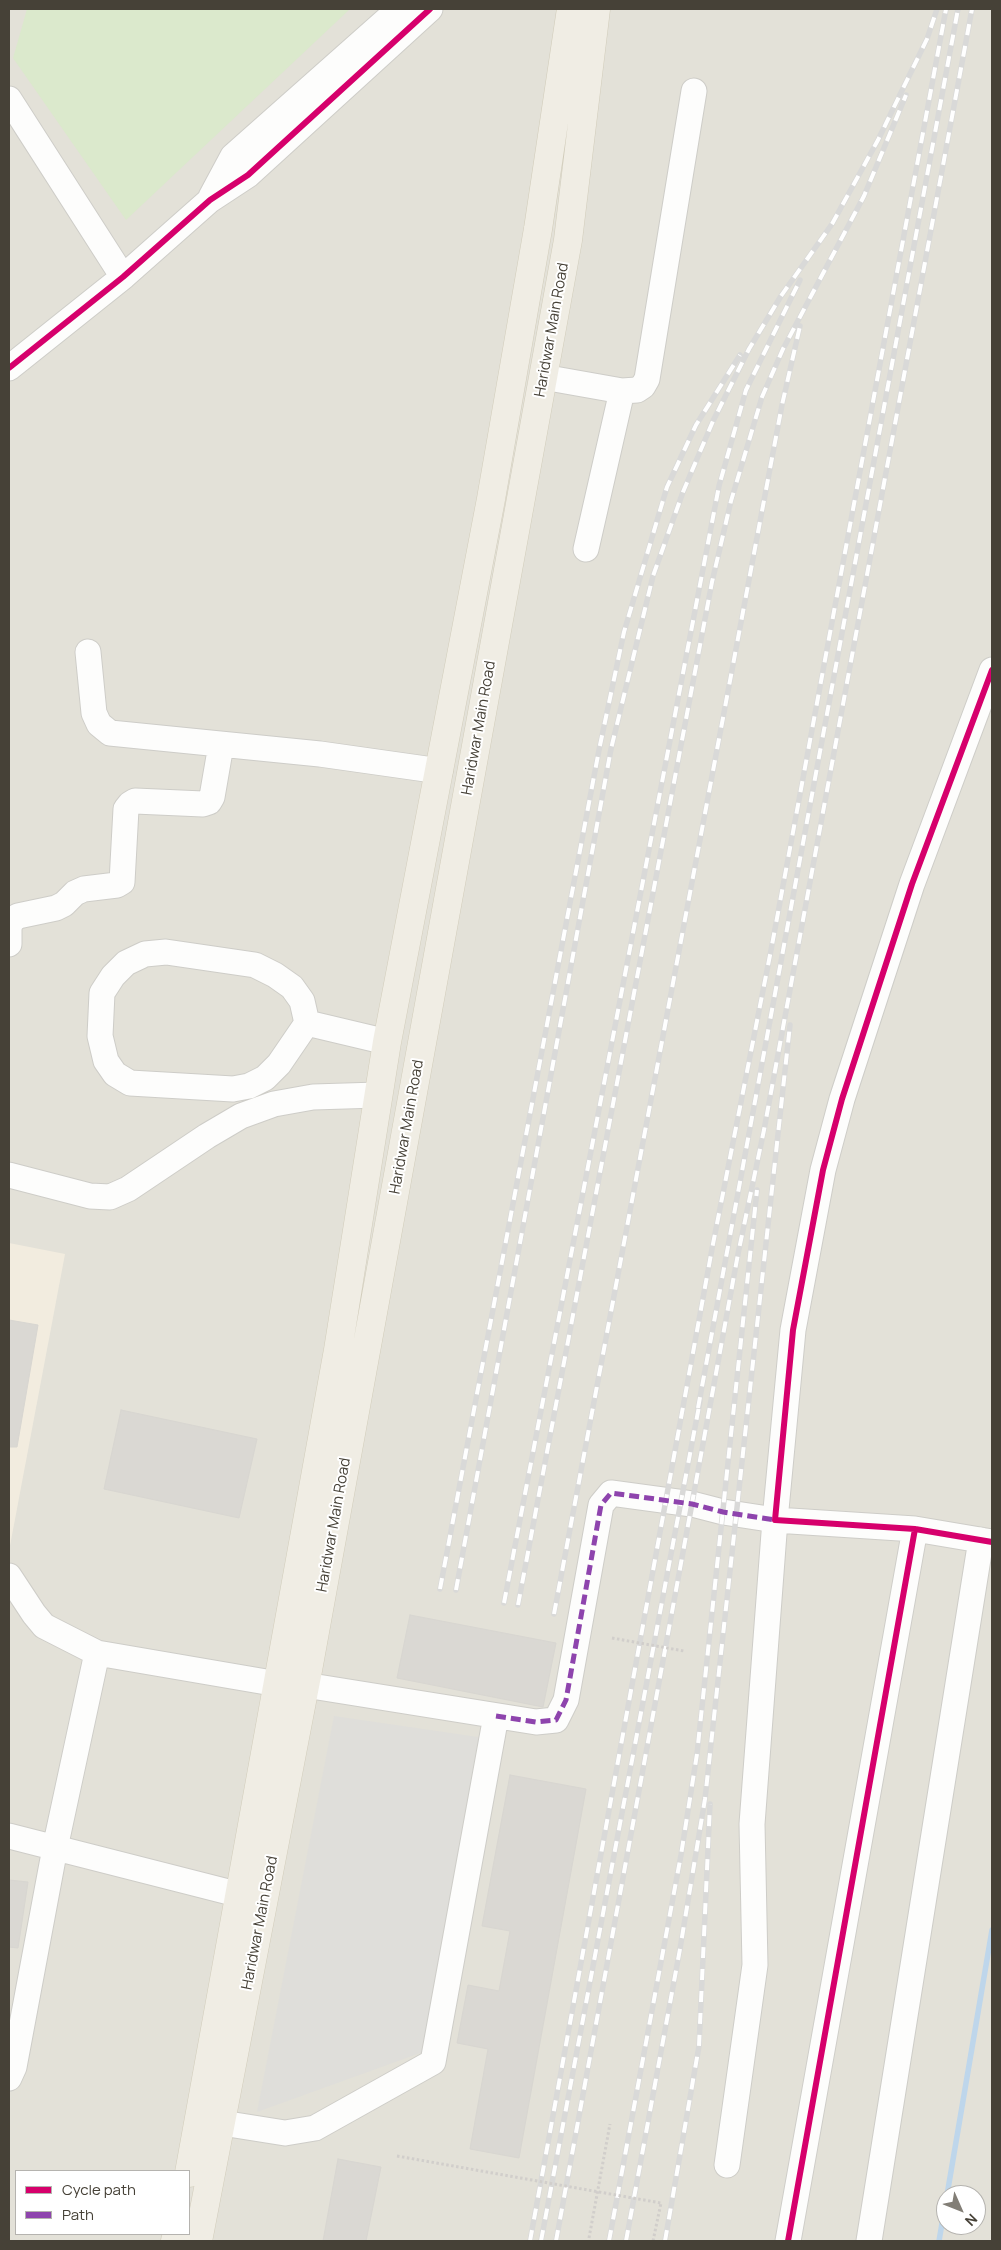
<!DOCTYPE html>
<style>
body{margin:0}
#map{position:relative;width:1001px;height:2250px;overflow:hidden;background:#f0efeb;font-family:Manrope,sans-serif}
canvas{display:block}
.frame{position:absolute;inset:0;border:10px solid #464137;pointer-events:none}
.legend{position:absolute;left:15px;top:2170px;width:175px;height:65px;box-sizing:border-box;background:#fff;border:1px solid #b5b3af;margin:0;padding:6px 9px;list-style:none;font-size:15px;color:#464137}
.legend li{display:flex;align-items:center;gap:10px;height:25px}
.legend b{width:25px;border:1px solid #b5b3af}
.north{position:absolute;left:936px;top:2185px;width:50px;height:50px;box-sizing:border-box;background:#fff;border:1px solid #b5b3af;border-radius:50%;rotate:134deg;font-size:14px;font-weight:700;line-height:20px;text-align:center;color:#464137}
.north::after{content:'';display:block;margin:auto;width:18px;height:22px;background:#827e76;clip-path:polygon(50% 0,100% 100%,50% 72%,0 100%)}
</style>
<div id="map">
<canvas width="1001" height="2250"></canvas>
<div class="frame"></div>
<ul class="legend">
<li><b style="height:6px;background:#d6006c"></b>Cycle path</li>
<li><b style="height:6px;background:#8e44ad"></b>Path</li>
</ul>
<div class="north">N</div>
</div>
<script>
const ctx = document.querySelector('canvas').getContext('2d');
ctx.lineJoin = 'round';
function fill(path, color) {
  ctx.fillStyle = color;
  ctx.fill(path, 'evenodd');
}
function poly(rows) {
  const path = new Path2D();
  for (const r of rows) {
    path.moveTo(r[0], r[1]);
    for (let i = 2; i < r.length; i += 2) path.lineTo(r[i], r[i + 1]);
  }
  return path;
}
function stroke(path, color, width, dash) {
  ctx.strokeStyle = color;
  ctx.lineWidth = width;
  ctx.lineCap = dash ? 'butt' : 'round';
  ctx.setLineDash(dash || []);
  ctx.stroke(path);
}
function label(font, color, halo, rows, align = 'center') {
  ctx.font = font + ' Manrope,sans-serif';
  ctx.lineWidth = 4;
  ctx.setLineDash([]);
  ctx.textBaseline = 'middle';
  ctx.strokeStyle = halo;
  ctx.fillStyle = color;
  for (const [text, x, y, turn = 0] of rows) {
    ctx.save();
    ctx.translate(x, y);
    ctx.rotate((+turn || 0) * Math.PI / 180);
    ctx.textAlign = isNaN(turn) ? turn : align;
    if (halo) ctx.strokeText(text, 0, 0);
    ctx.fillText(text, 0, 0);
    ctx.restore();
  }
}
const residential = poly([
 [9,9,992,9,992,2241,9,2241],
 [16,2171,189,2171,189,2234,16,2234],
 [946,2195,976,2195,976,2225,946,2225]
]);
const commercial = poly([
 [9,1243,65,1254,9,1551]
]);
const green = poly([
 [27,9,350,9,126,220,13,58]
]);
const parking = poly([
 [334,1716,485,1738,423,2052,257,2112]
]);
const stream = poly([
 [947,2195,992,1930],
 [939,2241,946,2200]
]);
const building = poly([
 [9,1320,38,1325,17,1447,9,1447,9,1320],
 [121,1410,257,1439,239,1518,104,1489,121,1410],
 [410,1615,556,1643,543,1707,397,1678,410,1615],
 [510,1775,586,1789,519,2158,470,2149,488,2049,457,2043,468,1985,499,1991,510,1931,482,1926,510,1775],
 [9,1880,28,1882,18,1948,9,1947,9,1880],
 [338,2159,381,2167,366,2241,323,2241,338,2159]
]);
const path = poly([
 [589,2238,610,2124],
 [653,2241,661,2203]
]);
const minor = poly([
 [9,99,123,277],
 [211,197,233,156,399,9],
 [9,368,123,277,210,200,248,175,430,9],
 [543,377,622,391,637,390,643,386,647,379,694,91],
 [586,549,622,391],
 [88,652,94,713,99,724,110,733,320,754,440,771],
 [9,944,9,927,12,920,18,916,56,908,64,904,75,893,84,889,117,885,122,882,126,809,130,804,135,801,203,804,209,802,212,797,221,745],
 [307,1023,279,1064,265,1078,249,1086,233,1089,130,1083,115,1074,106,1061,100,1036,102,993,113,976,126,963,145,954,166,952,255,965,275,975,292,987,302,1001,307,1023,387,1042],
 [9,1175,90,1196,110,1197,128,1189,207,1136,241,1116,274,1104,313,1097,378,1095],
 [9,1576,34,1614,44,1626,97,1653,278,1684],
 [305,1685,536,1722,556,1720,566,1700,601,1505,611,1493,692,1504,723,1512,775,1520,915,1529,992,1542],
 [9,1836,260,1900],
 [9,2078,14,2067,55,1848,97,1653],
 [222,2123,285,2133,315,2128,433,2062,496,1716],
 [727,2165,755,1965,752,1824,775,1520,793,1330,823,1170,842,1099,912,884,992,670],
 [788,2241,915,1529],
 [869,2241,981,1540]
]);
const major = poly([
 [189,2173,338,1350,387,1042,491,499,538,229,571,9],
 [175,2241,177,2234],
 [198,2241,308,1670,568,240,596,9]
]);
const rail = poly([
 [698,1408,958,9],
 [440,1589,599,750,624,632,667,487,696,425,740,355],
 [456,1590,611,749,653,576,683,492,713,421,749,349,781,296,832,224,878,140,927,39,937,9],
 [504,1603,719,486,746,390,800,280],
 [518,1605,712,582,731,501,762,397,783,349,864,196,906,95],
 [554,1614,782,405,800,326],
 [530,2241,712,1249,772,945,946,9],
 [541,2241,700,1401],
 [556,2241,738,1254,764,1130,972,9],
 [609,2241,681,1855,697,1754,757,1190],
 [626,2241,680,1949,705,1799,790,1025],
 [665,2241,699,2046,710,1804]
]);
const pathBridge = poly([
 [612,1638,684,1651],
 [397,2156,661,2203]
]);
const quiet = poly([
 [496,1716,536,1722,556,1720,566,1700,601,1505,611,1493,692,1504,723,1512,775,1520]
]);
const cycleway = poly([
 [9,368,123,277,210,200,248,175,430,9],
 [992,670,912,884,842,1099,823,1170,793,1330,775,1520,915,1529,992,1542],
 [788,2241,915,1529]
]);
const streetNames = [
 ["Haridwar Main Road",552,330,-80],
 ["Haridwar Main Road",479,728,-80],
 ["Haridwar Main Road",407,1127,-80],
 ["Haridwar Main Road",334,1525,-80],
 ["Haridwar Main Road",260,1923,-79]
];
fill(residential, '#e3e1d8');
fill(commercial, '#f2ecdf');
fill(green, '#dbe9cc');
fill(parking, '#dfdeda');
stroke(stream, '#bed6eb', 5.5);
fill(building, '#dad8d3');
stroke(building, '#d8d6d1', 1);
stroke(minor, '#cecdc8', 27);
stroke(major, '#d1ccba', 29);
stroke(path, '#d1cecb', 3, [2.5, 2.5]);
stroke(minor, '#fdfdfc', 25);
stroke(major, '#f0ede4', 28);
stroke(rail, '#d9d9d8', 5.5);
stroke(rail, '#fff', 4, [11]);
stroke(pathBridge, '#d1cecb', 3, [2.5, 2.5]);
stroke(quiet, '#8e44ad', 5, [10, 5]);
stroke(cycleway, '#d6006c', 6);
label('15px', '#464137', '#fff', streetNames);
</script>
